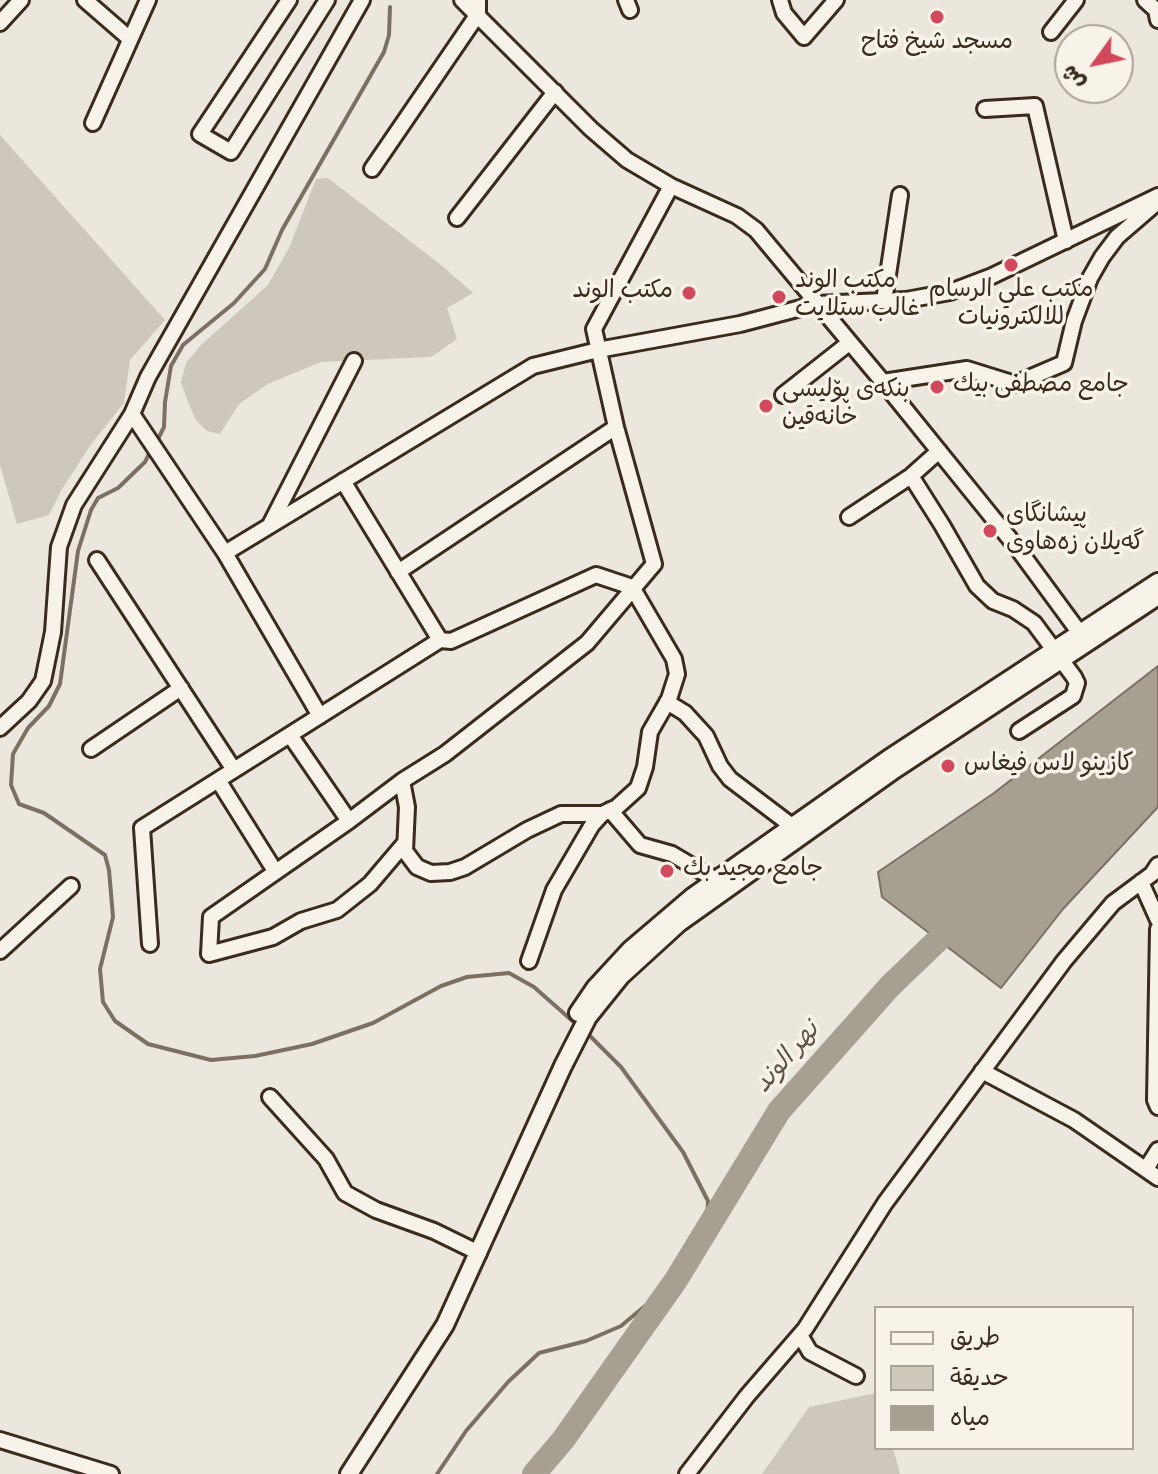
<!DOCTYPE html>
<meta charset="utf-8">
<style>
body{margin:0}
#map{position:relative;width:1158px;height:1474px;overflow:hidden;background:#ece7dc;font-family:"Gochi Hand","Playpen Sans Arabic",sans-serif}
canvas{display:block}
.legend{position:absolute;left:874px;top:1306px;width:260px;height:144px;box-sizing:border-box;background:#f7f3e8;border:2px solid #aca397;margin:0;padding:10px 14px;list-style:none;font-size:24px;color:#3b2a1e}
.legend li{display:flex;align-items:center;gap:16px;height:40px}
.legend b{width:40px;border:2px solid #aca397}
.north{position:absolute;left:1054px;top:24px;width:80px;height:80px;box-sizing:border-box;background:#f7f3e8;border:2px solid #aca397;border-radius:50%;rotate:237deg;font-size:22px;font-weight:700;line-height:32px;text-align:center;color:#3b2a1e}
.north::after{content:'';display:block;margin:auto;width:28px;height:36px;background:#d1495b;clip-path:polygon(50% 0,100% 100%,50% 72%,0 100%)}
</style>
<div id="map">
<canvas width="1158" height="1474"></canvas>
<ul class="legend">
<li><b style="height:10px;background:#f7f3e8"></b>طريق</li>
<li><b style="height:22px;background:#cec8bc"></b>حديقة</li>
<li><b style="height:22px;background:#a89f93"></b>مياه</li>
</ul>
<div class="north">ش</div>
</div>
<script>
const ctx = document.querySelector('canvas').getContext('2d');
ctx.lineJoin = 'round';
function fill(path, color) {
  ctx.fillStyle = color;
  ctx.fill(path, 'evenodd');
}
function poly(rows) {
  const path = new Path2D();
  for (const r of rows) {
    path.moveTo(r[0], r[1]);
    for (let i = 2; i < r.length; i += 2) path.lineTo(r[i], r[i + 1]);
  }
  return path;
}
function stroke(path, color, width, dash) {
  ctx.strokeStyle = color;
  ctx.lineWidth = width;
  ctx.lineCap = dash ? 'butt' : 'round';
  ctx.setLineDash(dash || []);
  ctx.stroke(path);
}
function label(font, color, halo, rows, align = 'center') {
  ctx.font = font + ' "Gochi Hand","Playpen Sans Arabic",sans-serif';
  ctx.lineWidth = 7;
  ctx.setLineDash([]);
  ctx.textBaseline = 'middle';
  ctx.strokeStyle = halo;
  ctx.fillStyle = color;
  for (const [text, x, y, turn = 0] of rows) {
    ctx.save();
    ctx.translate(x, y);
    ctx.rotate((+turn || 0) * Math.PI / 180);
    ctx.textAlign = isNaN(turn) ? turn : align;
    if (halo) ctx.strokeText(text, 0, 0);
    ctx.fillText(text, 0, 0);
    ctx.restore();
  }
}
const green = poly([
 [0,135,165,320,130,360,124,403,92,443,62,489,49,515,17,524,0,465],
 [328,178,441,265,473,293,447,308,457,339,431,357,321,362,268,384,239,404,220,434,207,431,196,420,188,402,181,382,186,363,201,345,268,285,289,248,316,179],
 [876,1393,876,1448,893,1448,900,1474,762,1474,809,1407]
]);
const water = poly([
 [1158,666,1158,807,1063,909,1001,988,882,897,878,872,994,793,1158,666]
]);
const stream = poly([
 [156,443,164,427,165,402,171,366,183,345,234,303,265,269,282,230,384,52,389,35,390,7],
 [151,450,145,462,118,488,98,498,91,510,78,551,60,684,49,706,28,728,13,754,11,785,19,804,44,813,105,855,109,870,113,917,100,969,103,1002,115,1021,148,1044,211,1060,255,1056,312,1044,373,1023,441,986,467,977,509,973,534,987,577,1025],
 [587,1033,621,1067,683,1152,708,1201,707,1227],
 [437,1474,466,1431,508,1382,539,1353,586,1341,621,1326,676,1280]
]);
const river = poly([
 [534,1474,563,1440,676,1280,779,1111,890,986,962,917]
]);
const minor = poly([
 [85,0,130,39],
 [289,0,200,134,231,152,327,0],
 [462,0,591,129,627,160,671,186,737,216,756,230,883,382,1018,549,1079,632],
 [626,0,630,10],
 [780,0,784,13,804,37,836,0],
 [1145,0,1156,10,1158,20],
 [0,23,21,0],
 [1051,32,1076,0],
 [985,109,1035,106,1066,241],
 [93,123,148,0],
 [372,169,478,14,478,0],
 [457,218,555,92],
 [884,301,900,195],
 [883,382,967,369,1015,384,1064,363,1074,321,1090,278,1102,257,1117,237,1154,205],
 [783,395,849,343],
 [132,414,225,553,320,716],
 [911,476,942,525,977,586,993,601,1013,609,1034,623,1074,677,1077,683,1073,696,1019,731],
 [343,481,440,640],
 [849,517,911,476,939,451],
 [271,523,354,361],
 [225,553,533,366,598,350,740,324,816,304,906,300,950,292,992,276,1158,196],
 [97,560,234,770],
 [398,572,616,427],
 [667,702,685,713,706,736,720,766,730,779,792,826],
 [0,728,29,701,43,681,53,632,59,547,74,505,132,414,148,377,362,0],
 [290,735,349,821],
 [91,749,181,688],
 [218,780,275,871],
 [402,781,407,807,405,851,417,867,431,873,450,872,465,867,527,830,561,814,602,814],
 [610,810,640,845,672,854,716,880],
 [404,844,370,884,337,910,301,921,273,937,209,954,211,917,349,821,402,781,445,754,587,643,654,564,616,427,594,329,671,186],
 [1141,882,1158,920],
 [1158,929,1155,1100,1158,1107],
 [150,944,142,828,440,640,451,641,596,575,632,587,674,659,677,674,669,699,650,732,645,767,638,788,617,807,602,814,592,825,554,890,529,961],
 [0,951,71,886],
 [982,1071,1074,1120,1158,1178],
 [270,1097,326,1159,345,1193,376,1210,434,1231,479,1253],
 [1146,1169,1158,1150],
 [800,1335,810,1352,856,1376],
 [0,1440,111,1474],
 [687,1474,747,1396,805,1329,885,1203,1064,961,1113,903,1152,874,1158,865]
]);
const major = poly([
 [578,1013,595,988,631,949,692,897,888,759,1158,582],
 [349,1474,445,1325,563,1066,588,1017,621,976,679,923,894,770,1158,596]
]);
const markers = [
 [937,17,8,"#d1495b"],
 [1011,265,8,"#d1495b"],
 [689,293,8,"#d1495b"],
 [779,297,8,"#d1495b"],
 [937,387,8,"#d1495b"],
 [766,406,8,"#d1495b"],
 [990,531,8,"#d1495b"],
 [948,766,8,"#d1495b"],
 [667,871,8,"#d1495b"]
];
const poiNames = [
 ["مسجد شيخ فتاح",937,44,"center"],
 ["مكتب الوند",795,283],
 ["غالب ستلايت",795,311],
 ["مكتب علي الرسام",1011,292,"center"],
 ["للالكترونيات",1011,320,"center"],
 ["مكتب الوند",673,293,"right"],
 ["جامع مصطفى بيك",953,387],
 ["بنکەی پۆلیسی",782,392],
 ["خانەقین",782,420],
 ["پیشانگای",1006,517],
 ["گەیلان زەهاوی",1006,545],
 ["كازينو لاس فيغاس",964,766],
 ["جامع مجيد بك",683,871]
];
const waterNames = [
 ["نهر الوند",789,1059,-49]
];
fill(green, '#cec8bc');
fill(water, '#a89f93');
stroke(water, '#7c7064', 2);
stroke(stream, '#7c7064', 4);
stroke(river, '#a89f93', 24);
stroke(minor, '#3b2a1e', 20);
stroke(major, '#3b2a1e', 22);
stroke(minor, '#f7f3e8', 14);
stroke(major, '#f7f3e8', 16);
for (const [x, y, r, color] of markers) {
  const dot = new Path2D();
  dot.arc(x, y, r, 0, 2 * Math.PI);
  ctx.fillStyle = color;
  ctx.fill(dot);
  stroke(dot, '#f7f3e8', 3);
}
label('24px', '#3b2a1e', '#f7f3e8', poiNames, 'left');
label('italic 26px', '#615347', '#f7f3e8', waterNames);
</script>
